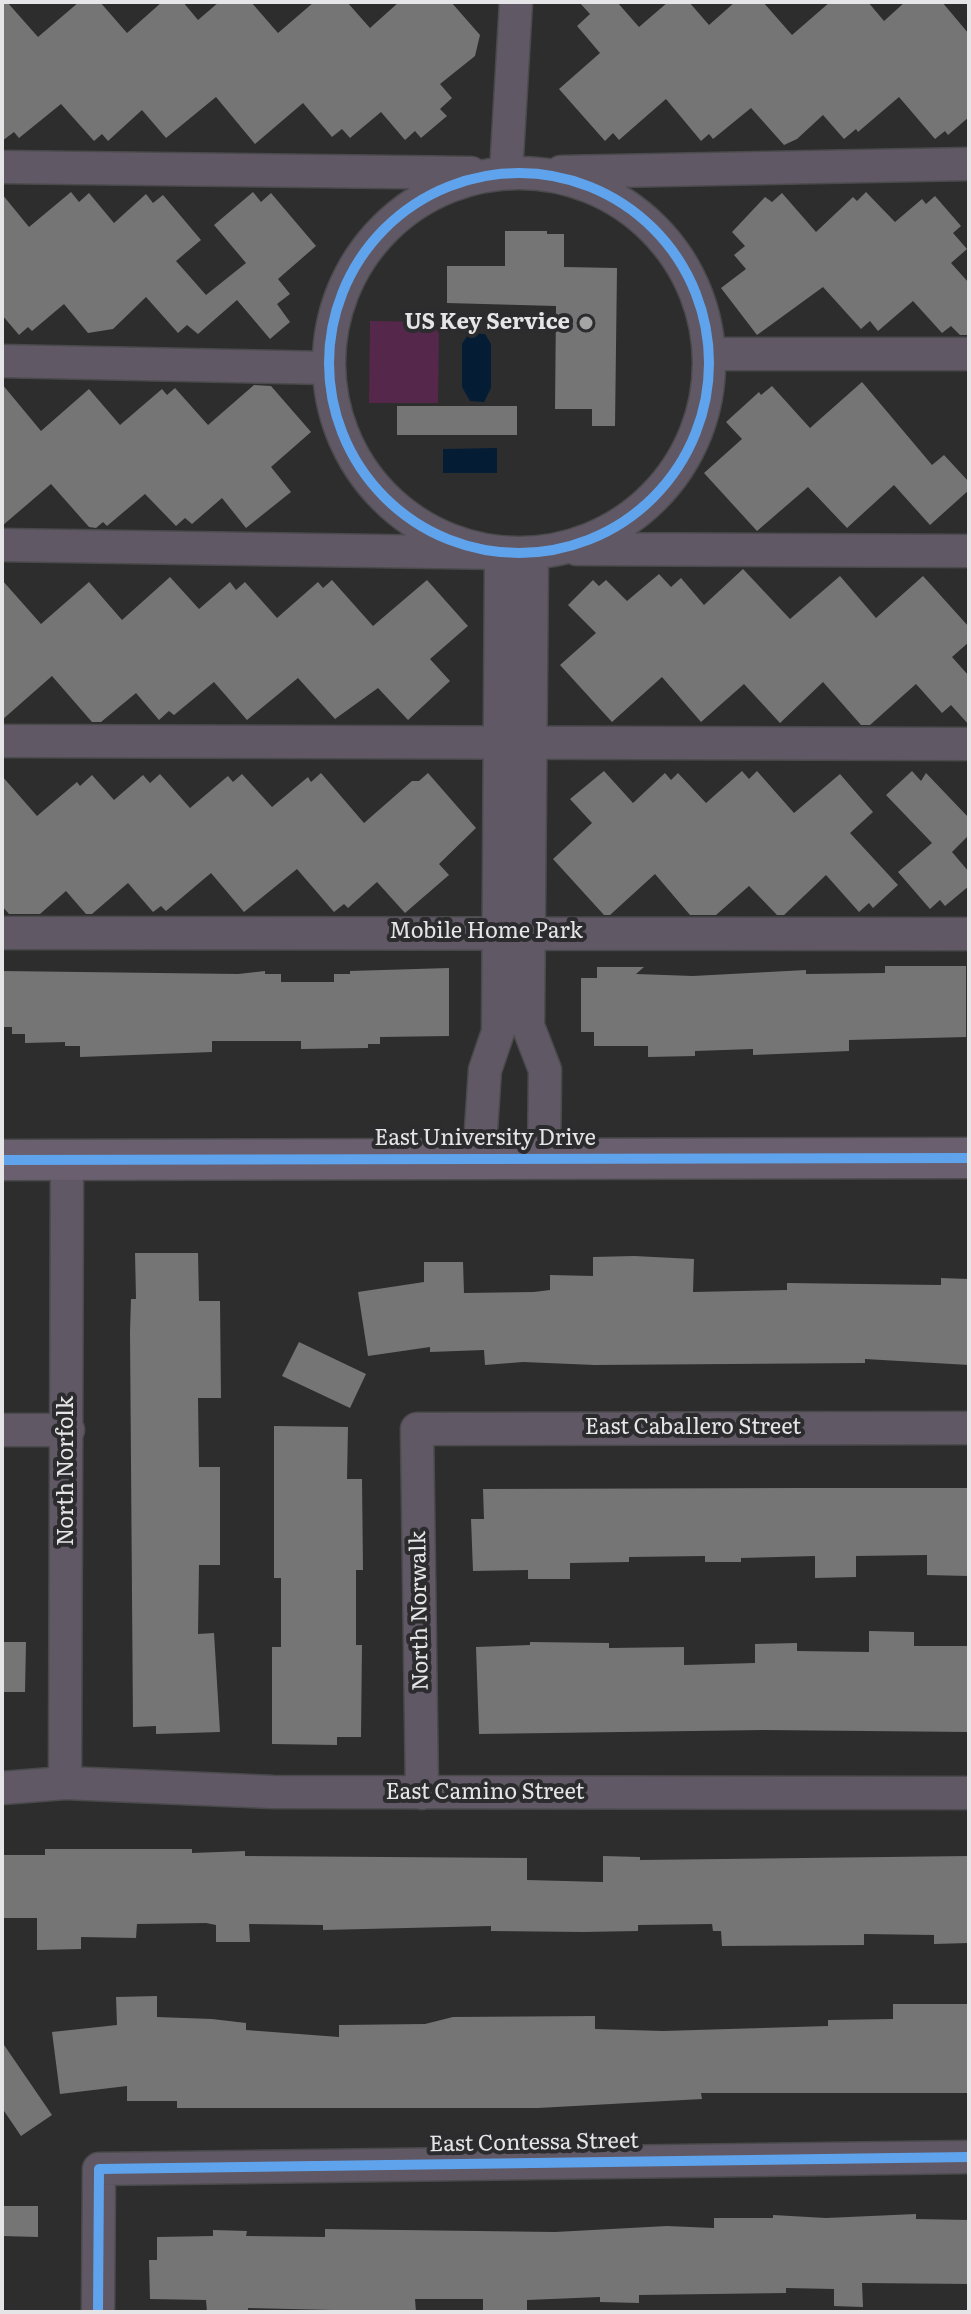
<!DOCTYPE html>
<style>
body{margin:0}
#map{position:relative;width:971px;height:2314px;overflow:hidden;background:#2d2d2e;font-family:Literata,serif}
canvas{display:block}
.frame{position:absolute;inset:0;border:4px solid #e5e5e7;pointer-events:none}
</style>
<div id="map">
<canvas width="971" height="2314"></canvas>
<div class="frame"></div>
</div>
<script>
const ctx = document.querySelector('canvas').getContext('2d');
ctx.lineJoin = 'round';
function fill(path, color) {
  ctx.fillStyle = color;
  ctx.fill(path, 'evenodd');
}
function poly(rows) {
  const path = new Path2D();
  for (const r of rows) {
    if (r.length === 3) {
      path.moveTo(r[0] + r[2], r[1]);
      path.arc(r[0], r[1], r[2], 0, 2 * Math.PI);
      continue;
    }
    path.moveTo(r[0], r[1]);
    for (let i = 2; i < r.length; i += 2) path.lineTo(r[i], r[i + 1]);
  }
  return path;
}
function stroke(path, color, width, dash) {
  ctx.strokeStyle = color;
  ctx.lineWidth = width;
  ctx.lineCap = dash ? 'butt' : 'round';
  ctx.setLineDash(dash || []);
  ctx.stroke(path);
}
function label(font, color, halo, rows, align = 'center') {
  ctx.font = font + ' Literata,serif';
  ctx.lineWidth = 8;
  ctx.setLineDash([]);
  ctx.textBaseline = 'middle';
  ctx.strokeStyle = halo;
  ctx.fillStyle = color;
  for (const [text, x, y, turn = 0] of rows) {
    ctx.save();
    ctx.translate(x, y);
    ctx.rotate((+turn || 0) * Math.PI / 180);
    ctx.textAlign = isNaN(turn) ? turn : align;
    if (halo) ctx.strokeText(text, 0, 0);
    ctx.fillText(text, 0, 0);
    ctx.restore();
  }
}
const green = poly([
 [370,321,439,322,438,403,369,403]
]);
const water = poly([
 [469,333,485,334,491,344,491,388,484,402,470,401,462,387,462,344],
 [497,448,497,473,443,473,443,449]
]);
const building = poly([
 [2,2,7,2,38,37,79,2,100,2,127,33,162,2,183,2,198,20,219,2,251,2,278,33,314,2,347,2,370,28,399,2,451,2,480,35,475,56,440,84,452,98,440,109,447,116,421,138,415,131,405,140,381,112,350,138,342,129,332,137,303,103,255,144,216,97,166,138,142,110,108,141,102,134,94,141,61,104,19,138,14,132,2,141],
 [579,2,617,2,639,27,668,2,689,2,709,25,735,2,763,2,792,35,830,2,868,2,884,21,905,2,942,2,969,34,969,117,948,135,945,131,935,139,899,97,858,132,856,129,844,139,823,115,797,139,784,145,751,108,713,139,709,134,701,141,666,99,619,140,613,133,605,141,559,89,600,53,577,26,590,14],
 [71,192,79,202,89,193,114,223,146,194,153,203,163,195,201,240,176,261,206,295,246,263,214,225,253,192,261,202,271,193,316,246,278,279,290,294,277,304,290,322,270,339,237,300,198,334,187,325,178,333,146,297,113,329,88,333,64,304,32,331,28,327,19,335,2,315,2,194,29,227],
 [866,192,895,222,922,199,926,204,935,196,961,226,953,233,967,249,951,263,969,283,969,335,960,335,951,326,942,333,913,301,878,331,870,321,861,329,823,287,757,335,721,288,746,269,734,255,745,246,732,232,765,197,772,202,782,193,816,232,853,197,857,201],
 [505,231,547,231,547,234,564,234,564,267,617,268,615,426,592,426,592,409,555,409,556,306,447,303,447,266,505,266],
 [862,382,932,465,944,455,969,482,969,490,930,525,894,485,847,528,808,487,757,531,704,473,742,439,726,422,759,392,761,395,772,386,810,428],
 [2,384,41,431,89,389,120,425,162,389,167,395,175,388,208,425,254,385,271,386,311,432,271,467,291,492,246,528,222,498,192,524,185,518,176,526,145,494,107,526,103,522,96,528,89,527,51,484,2,526],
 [397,406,517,406,517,435,397,435],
 [743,569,790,619,840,576,876,618,923,576,969,627,969,642,952,657,969,676,969,725,951,705,942,713,916,684,870,725,861,725,823,682,780,723,744,684,701,722,662,677,612,722,560,665,596,633,568,605,593,580,599,586,606,580,627,601,659,574,671,587,681,578,704,605],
 [170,577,199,609,230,582,236,590,245,582,277,618,318,582,323,588,332,580,373,626,427,580,468,626,430,659,450,681,408,720,378,688,335,719,298,678,247,720,214,682,174,715,169,711,159,720,136,693,101,722,92,722,52,676,2,720,2,580,41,624,89,582,122,620],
 [604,771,633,803,665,773,671,780,678,773,706,803,742,771,749,779,757,771,794,813,840,774,873,812,850,833,898,885,873,908,869,903,859,912,826,875,784,915,777,915,749,886,716,915,690,915,655,874,610,915,604,915,553,859,592,823,570,799],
 [912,771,921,781,926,773,969,818,969,835,952,852,969,872,969,886,945,906,940,900,930,909,898,872,932,843,886,795],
 [321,773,364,823,412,781,419,781,428,773,476,828,439,864,449,875,405,913,377,882,348,908,344,904,334,912,297,869,244,912,211,873,166,911,161,906,153,912,128,883,92,914,86,914,66,891,40,914,9,914,2,906,2,776,37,816,77,782,80,786,92,775,114,800,143,775,150,783,160,774,190,808,228,776,233,782,242,774,272,807,308,777,311,782],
 [885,966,966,966,966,1037,849,1040,849,1051,753,1055,753,1049,695,1051,695,1056,648,1057,648,1046,594,1046,594,1032,581,1032,581,978,597,978,597,967,644,967,636,974,693,976,806,970,806,974,885,973],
 [449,968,449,1036,380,1037,380,1044,368,1044,368,1048,301,1049,301,1041,212,1041,212,1052,80,1057,80,1046,65,1046,65,1042,25,1043,25,1034,12,1034,12,1027,2,1027,2,971,238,974,265,971,265,974,281,974,281,982,334,982,334,974,350,974,350,971],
 [135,1253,198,1253,199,1301,220,1301,221,1398,198,1398,199,1467,220,1467,220,1565,199,1565,198,1634,214,1633,220,1732,156,1734,156,1726,133,1727,130,1332,131,1299,136,1299],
 [634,1256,694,1259,693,1292,787,1290,787,1283,941,1285,941,1278,969,1279,969,1365,865,1359,865,1363,595,1365,523,1362,485,1365,484,1350,430,1352,430,1347,368,1356,358,1292,424,1282,424,1262,463,1262,464,1293,534,1292,550,1290,550,1275,593,1276,593,1257],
 [299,1342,366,1374,350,1408,282,1376],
 [274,1426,348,1427,347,1479,362,1479,363,1570,356,1570,356,1645,362,1645,361,1737,337,1737,337,1745,272,1744,272,1647,281,1647,281,1578,274,1578],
 [798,1488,969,1488,968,1576,927,1575,927,1555,856,1556,856,1577,815,1578,815,1556,741,1558,741,1562,705,1562,705,1556,629,1557,629,1562,570,1563,570,1579,528,1579,528,1570,473,1571,471,1519,484,1519,483,1489],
 [869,1631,914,1632,914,1646,968,1646,969,1732,764,1730,479,1734,476,1647,530,1645,530,1642,609,1643,609,1648,684,1647,684,1665,755,1663,755,1644,797,1643,797,1651,869,1652],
 [2,1642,26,1642,25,1692,2,1692],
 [45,1849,192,1849,192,1853,245,1851,245,1856,527,1858,527,1880,603,1882,603,1856,640,1857,640,1860,969,1856,969,1943,934,1944,934,1935,864,1934,864,1945,722,1946,721,1931,713,1931,712,1924,638,1925,638,1931,583,1932,491,1931,491,1926,323,1930,323,1925,249,1924,250,1942,216,1942,216,1925,206,1923,137,1924,136,1938,81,1937,81,1949,37,1950,37,1918,2,1918,2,1855,45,1855],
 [157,1996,157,2017,212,2019,246,2023,246,2030,339,2037,339,2025,425,2024,453,2017,595,2016,595,2029,663,2031,828,2026,828,2020,893,2019,893,2004,969,2004,969,2093,701,2093,702,2099,538,2108,177,2108,177,2101,127,2101,127,2086,60,2094,52,2032,117,2025,116,1997],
 [2,2042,52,2115,21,2136,2,2108],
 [2,2206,38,2206,38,2237,2,2236],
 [916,2214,916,2219,969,2220,969,2284,862,2283,863,2307,834,2306,834,2289,786,2288,786,2293,639,2295,639,2303,600,2302,600,2297,527,2300,527,2312,483,2312,483,2299,415,2299,416,2312,248,2308,248,2312,207,2312,206,2300,150,2299,149,2260,157,2260,157,2237,213,2236,213,2230,247,2231,246,2236,325,2237,325,2229,555,2232,667,2226,714,2228,714,2218,773,2218,773,2215,826,2218]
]);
const minor = poly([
 [2,167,471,173],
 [561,172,969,164],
 [506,173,516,2],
 [519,363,190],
 [710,354,969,354],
 [2,361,327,368],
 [2,545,501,553,498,1032,485,1070,479,1159],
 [577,549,969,551],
 [532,554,528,1026,545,1070,544,1159],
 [2,741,969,744],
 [2,933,969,934],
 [2,1430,68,1430],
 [65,1783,67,1160],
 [2,1788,65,1783,273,1792,969,1793],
 [422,1793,417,1429,969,1428],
 [98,2312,99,2169,969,2157]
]);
const major = poly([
 [2,1160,969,1158]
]);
const cycleway = poly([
 [519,363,190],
 [2,1160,969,1158],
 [98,2312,99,2169,969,2157]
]);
const markers = [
 [586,323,8,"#a5a5a6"]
];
const poiNames = [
 ["US Key Service",570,323]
];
const streetNames = [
 ["Mobile Home Park",486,932],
 ["East University Drive",485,1139],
 ["East Caballero Street",693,1428],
 ["North Norfolk",67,1471,-90],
 ["North Norwalk",420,1611,-91],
 ["East Camino Street",485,1793],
 ["East Contessa Street",534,2143,-1]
];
fill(green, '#55284b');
fill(water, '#041d35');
fill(building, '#757576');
stroke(minor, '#4a4a4c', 35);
stroke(major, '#4a4a4c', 43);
stroke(minor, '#605864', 32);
stroke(major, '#695f6e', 40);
stroke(cycleway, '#60a3ed', 10);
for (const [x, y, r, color] of markers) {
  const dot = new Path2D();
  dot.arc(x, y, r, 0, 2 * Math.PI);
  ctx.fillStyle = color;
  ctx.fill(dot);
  stroke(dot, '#2c2c2f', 3);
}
label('bold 22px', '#e5e5e7', '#2c2c2f', poiNames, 'right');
label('22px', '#e5e5e7', '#2c2c2f', streetNames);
</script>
